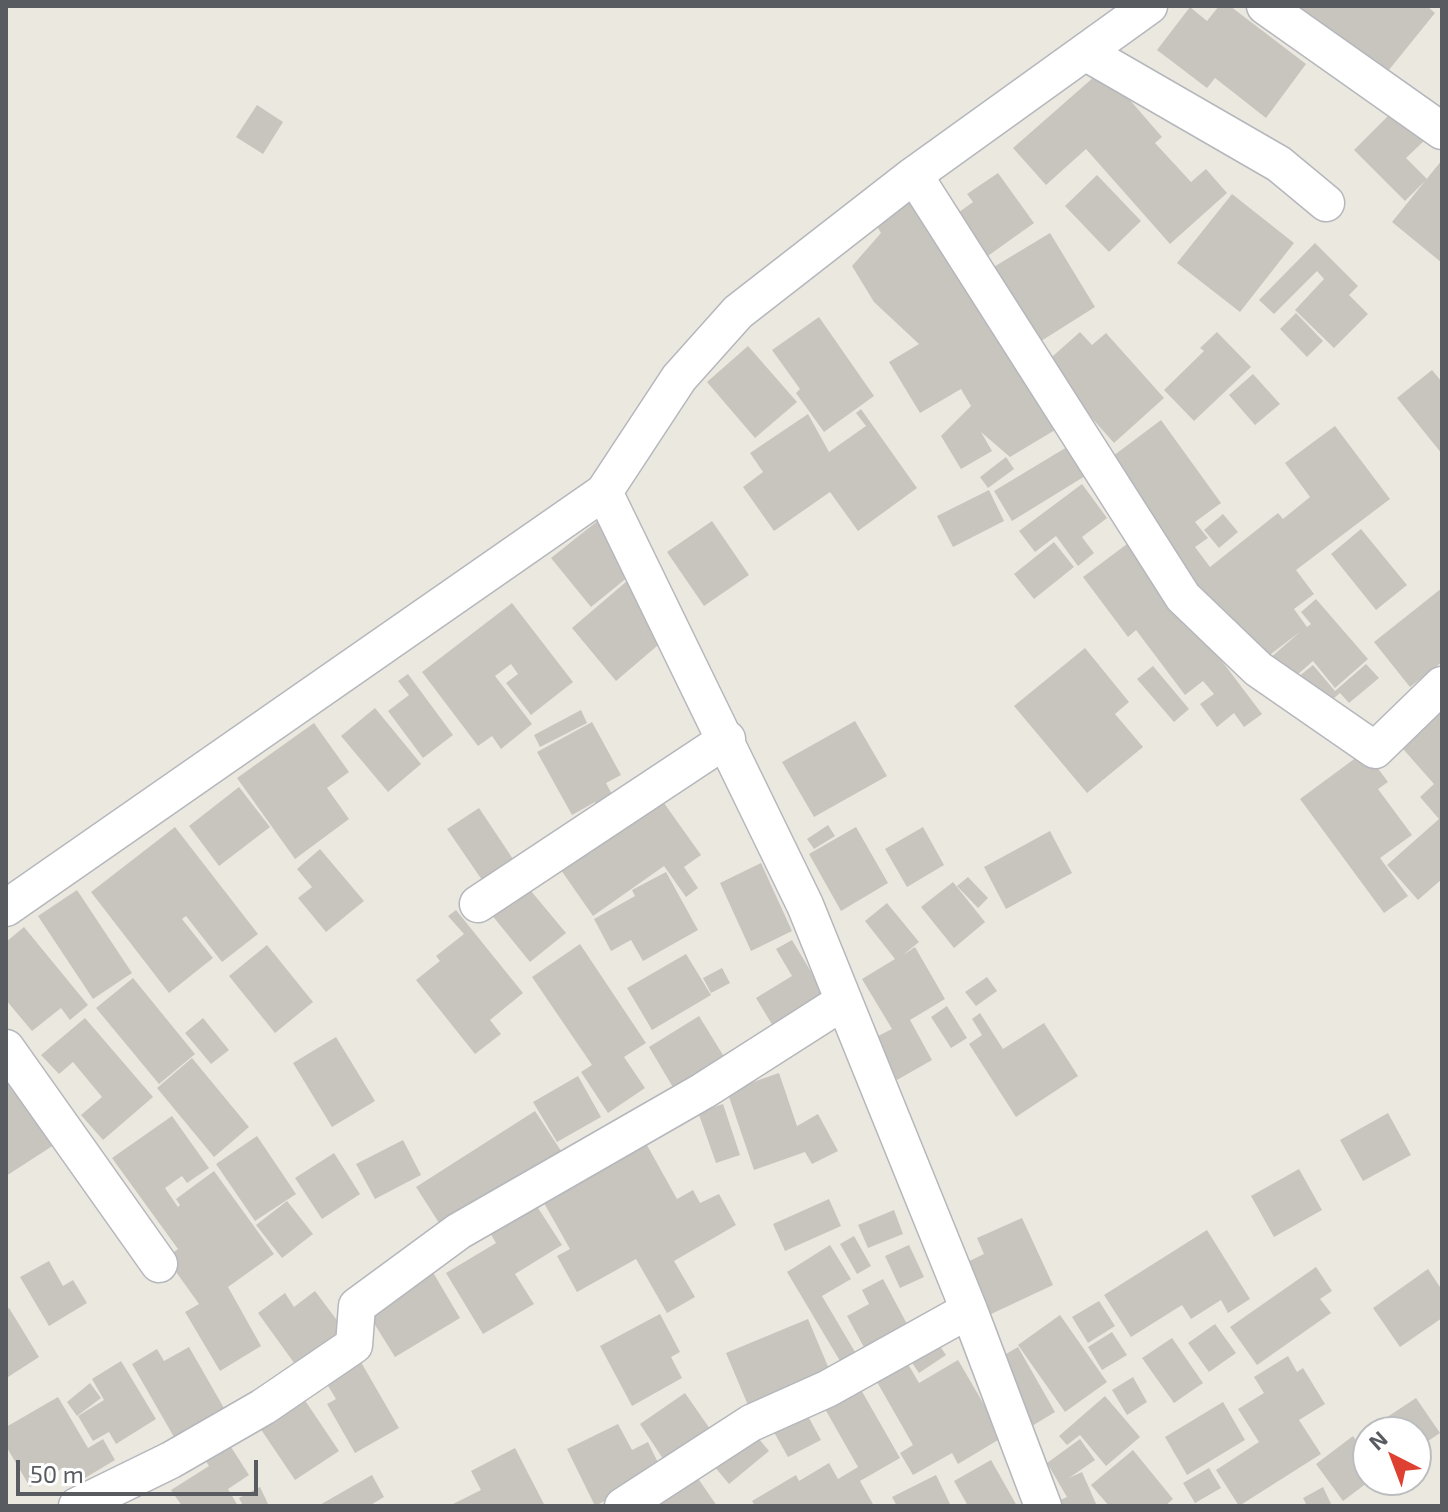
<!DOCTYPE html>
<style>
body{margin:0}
#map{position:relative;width:1448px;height:1512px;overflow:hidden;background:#ebe8df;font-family:"Exo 2",sans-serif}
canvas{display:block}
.frame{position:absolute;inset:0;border:8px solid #585b60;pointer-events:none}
.north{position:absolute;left:1352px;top:1416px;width:80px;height:80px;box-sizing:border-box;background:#fff;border:2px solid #bcbdbf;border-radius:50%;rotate:318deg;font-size:22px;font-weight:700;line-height:32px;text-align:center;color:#585b60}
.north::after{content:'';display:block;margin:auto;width:28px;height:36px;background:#de4032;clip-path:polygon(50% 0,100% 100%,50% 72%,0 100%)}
.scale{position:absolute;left:16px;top:1460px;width:242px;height:36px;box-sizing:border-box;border:4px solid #585b60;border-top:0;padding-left:10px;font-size:24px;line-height:28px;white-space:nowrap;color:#585b60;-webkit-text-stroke:6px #fff;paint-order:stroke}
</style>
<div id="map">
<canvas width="1448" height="1512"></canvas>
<div class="frame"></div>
<div class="north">N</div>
<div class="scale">50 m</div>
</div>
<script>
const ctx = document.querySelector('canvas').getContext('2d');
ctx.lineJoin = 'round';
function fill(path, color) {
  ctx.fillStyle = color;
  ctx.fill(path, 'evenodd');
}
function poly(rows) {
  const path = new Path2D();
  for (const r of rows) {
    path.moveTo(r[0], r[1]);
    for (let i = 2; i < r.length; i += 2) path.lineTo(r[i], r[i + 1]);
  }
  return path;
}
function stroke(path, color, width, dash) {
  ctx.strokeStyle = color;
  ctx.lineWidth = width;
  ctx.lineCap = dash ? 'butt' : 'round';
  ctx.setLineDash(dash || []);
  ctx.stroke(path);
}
const building = poly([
 [1219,6,1230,6,1306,64,1266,118,1215,78,1207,88,1157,50,1190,7,1207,21],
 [1295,6,1427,6,1435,13,1380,81],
 [1103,69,1162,137,1155,143,1191,182,1206,169,1227,193,1170,244,1086,149,1046,185,1013,148],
 [257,105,283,122,263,154,236,137],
 [1396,108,1426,139,1406,158,1427,179,1405,201,1354,150],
 [1442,160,1442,263,1392,222],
 [998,173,1034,223,985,258,955,215,973,202,967,194],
 [1097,175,1141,221,1109,252,1065,206],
 [907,193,1055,430,1010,457,981,432,992,451,961,469,941,436,971,406,961,389,920,413,889,362,919,344,874,302,852,266,881,233,870,215],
 [1232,194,1294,243,1240,312,1177,263],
 [1050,233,1095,307,1038,343,992,268],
 [1315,243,1358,286,1349,295,1368,314,1334,348,1295,310,1324,279,1317,271,1274,314,1259,300],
 [1296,313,1323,341,1307,357,1280,329],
 [819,317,874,396,824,432,796,393,800,389,772,350],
 [1080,332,1092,345,1106,333,1164,398,1114,443,1044,364],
 [1217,332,1251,367,1194,421,1164,390,1204,351,1200,348],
 [748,346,797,402,755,438,707,382],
 [1432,370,1442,382,1442,454,1397,398],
 [1253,374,1280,404,1255,425,1229,395],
 [861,409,917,488,858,531,830,492,774,531,743,487,763,472,750,453,808,414,829,452,866,426,856,413],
 [1161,420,1221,503,1195,522,1208,538,1195,547,1210,567,1278,513,1283,519,1310,497,1285,463,1335,426,1390,499,1296,570,1314,594,1294,609,1307,627,1311,624,1301,612,1316,599,1368,659,1335,688,1313,661,1289,682,1269,659,1301,631,1258,664,1135,505,1109,459],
 [1072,444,1090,473,1012,521,994,491],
 [1006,457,1014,469,988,488,980,477],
 [1082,484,1107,518,1082,537,1094,553,1078,566,1056,536,1035,552,1019,531],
 [989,490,1004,521,953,547,937,516],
 [1223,514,1238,532,1219,548,1204,530],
 [600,519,639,568,591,607,551,558],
 [712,521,749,575,704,606,667,552],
 [1361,529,1407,585,1376,610,1331,554],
 [1131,541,1262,714,1244,727,1234,713,1217,727,1200,704,1214,694,1203,681,1185,695,1136,630,1128,637,1083,577],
 [1054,542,1074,567,1034,599,1014,574],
 [627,581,671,634,616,681,572,628],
 [1442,588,1442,662,1410,687,1374,642],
 [512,603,573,682,531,715,506,683,518,674,511,664,495,676,532,724,501,749,492,736,478,746,422,672],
 [1085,648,1129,702,1115,714,1143,747,1087,793,1014,706],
 [1366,664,1379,678,1349,703,1340,693,1319,711,1293,681,1313,665,1335,691],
 [1153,666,1189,709,1174,722,1137,679],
 [408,674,453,735,423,758,388,711,409,695,398,681],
 [1442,700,1442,879,1418,900,1387,865,1439,819,1420,797,1434,784,1396,741],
 [375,708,421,764,388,792,341,736],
 [581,710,587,723,540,747,534,735],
 [855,721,887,776,814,817,782,762],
 [592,722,621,775,606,783,618,806,602,815,595,802,572,815,537,752],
 [314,723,349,772,327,788,349,819,295,859,237,778],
 [1365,751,1388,782,1378,789,1412,835,1380,858,1408,896,1384,913,1300,799],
 [239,787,270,827,219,866,189,826],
 [654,789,701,855,684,867,698,888,686,897,664,866,593,916,554,860],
 [479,808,513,859,482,880,447,829],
 [828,825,835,836,814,849,807,839],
 [175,827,258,934,222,962,186,916,182,919,213,958,169,993,91,892],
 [856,827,888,883,841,911,809,854],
 [923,827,944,865,907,887,885,849],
 [1050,831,1072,873,1006,909,984,867],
 [320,849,364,901,326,932,298,898,312,887,297,869],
 [761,863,792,931,751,951,720,883],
 [666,872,698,930,643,961,631,940,611,951,594,919,635,896,632,890],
 [968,877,988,898,978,908,957,886],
 [953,882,985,922,954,948,921,907],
 [526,885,566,933,530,962,491,914],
 [77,890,132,973,93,999,38,916],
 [887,903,919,942,903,955,915,947,945,999,910,1020,932,1060,897,1080,874,1038,892,1029,862,979,895,959,865,921],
 [456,910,523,993,490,1020,501,1034,475,1054,416,980,440,961,436,956,464,934,448,916],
 [24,927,88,1005,70,1020,61,1008,32,1031,6,1000,6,942],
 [792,940,831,1005,779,1036,756,998,792,976,776,949],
 [580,944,646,1043,624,1057,645,1088,608,1113,581,1072,592,1065,532,977],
 [267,945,313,1002,275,1033,229,976],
 [686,954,711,995,652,1030,627,988],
 [722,968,730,983,711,993,703,978],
 [987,977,997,991,976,1006,965,992],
 [133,978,195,1054,159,1084,96,1008],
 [947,1006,967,1038,951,1048,931,1017],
 [980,1013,1003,1049,1044,1023,1078,1076,1016,1117,969,1044,982,1035,972,1019],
 [699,1016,731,1068,680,1099,649,1047],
 [85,1018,153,1097,103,1140,81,1115,102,1097,73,1062,59,1074,41,1055],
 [203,1018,229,1050,211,1064,185,1033],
 [336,1037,375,1101,332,1127,293,1063],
 [192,1058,249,1127,214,1157,157,1088],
 [6,1064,57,1143,6,1176],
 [779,1073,797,1126,818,1114,838,1151,812,1164,805,1152,754,1170,727,1091],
 [578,1076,601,1117,557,1142,533,1102],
 [723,1104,740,1155,716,1163,698,1112],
 [535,1111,567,1160,441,1226,416,1187],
 [1388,1113,1411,1155,1363,1181,1340,1140],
 [172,1116,209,1168,187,1183,182,1176,165,1188,178,1207,180,1205,176,1199,214,1171,274,1254,228,1287,261,1346,220,1371,185,1312,199,1304,166,1258,178,1249,112,1158],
 [257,1136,296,1194,255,1221,216,1164],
 [643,1138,677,1199,693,1190,700,1203,719,1194,736,1225,674,1261,695,1297,667,1313,636,1259,577,1292,557,1256,570,1249,540,1196],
 [403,1140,421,1175,375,1199,356,1164],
 [334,1153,360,1194,322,1219,295,1178],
 [1299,1169,1322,1210,1274,1237,1251,1196],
 [529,1194,562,1245,515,1274,534,1304,483,1334,446,1273,496,1243,483,1221],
 [829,1199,841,1226,785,1251,773,1224],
 [287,1201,313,1234,282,1258,256,1225],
 [894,1210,903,1234,868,1248,858,1225],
 [1022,1218,1053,1285,989,1315,965,1263,984,1254,977,1238],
 [1207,1230,1250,1299,1228,1313,1221,1300,1191,1319,1182,1305,1131,1337,1104,1295],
 [854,1236,871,1266,857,1274,840,1244],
 [830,1245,851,1279,822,1296,855,1352,840,1361,787,1272],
 [909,1245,924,1277,900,1288,885,1256],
 [49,1261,63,1286,73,1280,87,1303,49,1326,20,1277],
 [428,1264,460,1318,395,1357,362,1304],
 [1316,1267,1332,1291,1320,1299,1331,1313,1257,1365,1230,1327],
 [1428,1269,1442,1290,1442,1318,1400,1347,1373,1308],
 [883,1279,915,1339,872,1362,847,1316,869,1304,862,1290],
 [315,1291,345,1331,297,1367,258,1313,285,1293,294,1307],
 [1099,1301,1115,1326,1088,1343,1072,1317],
 [9,1308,39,1357,8,1377,6,1310],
 [660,1314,680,1352,671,1357,682,1378,632,1406,600,1346],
 [1060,1315,1107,1382,1065,1412,1018,1345],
 [808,1319,832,1376,750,1410,726,1353],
 [1215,1324,1236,1353,1209,1372,1188,1343],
 [1112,1332,1127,1355,1102,1370,1088,1347],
 [1172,1338,1203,1383,1174,1403,1142,1358],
 [935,1339,946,1355,919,1373,908,1357],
 [189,1347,232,1422,182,1451,132,1364,157,1349,164,1361],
 [1018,1347,1055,1412,1032,1426,994,1361],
 [354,1350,399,1428,355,1453,327,1404,336,1399,319,1371],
 [1288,1356,1297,1372,1303,1368,1325,1404,1299,1420,1321,1454,1239,1506,1216,1470,1259,1442,1238,1409,1264,1393,1254,1377],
 [904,1357,919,1383,958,1360,1003,1437,958,1464,952,1453,913,1475,900,1453,913,1445,873,1375],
 [121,1361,156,1419,116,1444,109,1432,93,1441,78,1416,104,1400,92,1379],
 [1133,1377,1147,1402,1127,1415,1112,1390],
 [90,1383,101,1398,77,1416,67,1402],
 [860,1388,900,1458,860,1481,874,1506,755,1506,752,1501,796,1475,799,1481,829,1463,838,1479,858,1467,825,1409],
 [685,1393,717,1439,671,1471,640,1424],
 [302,1396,339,1451,295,1480,258,1425],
 [1105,1396,1140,1437,1106,1466,1080,1435,1067,1445,1059,1436],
 [58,1397,88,1448,103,1439,115,1460,75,1484,65,1467,30,1487,6,1446,6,1427],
 [1416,1398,1440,1433,1416,1449,1416,1432,1368,1432,1368,1447,1360,1435],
 [1223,1402,1245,1440,1187,1475,1165,1437],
 [803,1407,821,1440,788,1457,770,1425],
 [618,1424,632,1450,648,1442,662,1471,595,1506,567,1449],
 [222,1433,249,1475,228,1489,238,1506,182,1506,171,1490,209,1466,198,1448],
 [754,1433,769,1451,729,1484,714,1466],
 [1353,1436,1368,1457,1368,1480,1371,1480,1343,1501,1316,1464],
 [1080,1439,1095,1460,1069,1478,1082,1472,1097,1506,1056,1506,1054,1503,1067,1497,1047,1463],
 [515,1448,545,1506,449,1506,481,1490,471,1471],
 [1133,1450,1173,1499,1165,1506,1109,1506,1091,1485],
 [991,1460,1017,1506,968,1506,954,1481],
 [1209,1468,1221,1488,1195,1503,1183,1483],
 [695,1474,717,1506,650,1506],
 [372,1475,384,1497,369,1506,318,1506],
 [936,1475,951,1506,897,1506,892,1497],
 [260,1487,269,1506,243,1506,239,1498],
 [1323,1487,1332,1506,1307,1506,1303,1498]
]);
const minor = poly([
 [1265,6,1442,131],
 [1085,52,1279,164,1326,203],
 [914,175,1183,597,1258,669,1375,750,1442,685],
 [604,492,805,905,969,1310,1043,1506],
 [478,904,727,739],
 [6,908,604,492,679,378,738,312,914,175,1149,6],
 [6,1048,159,1264],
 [77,1506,171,1460,263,1407,354,1345,357,1306,459,1231,703,1091,844,1001],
 [623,1506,751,1423,827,1389,969,1310]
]);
fill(building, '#c8c5bf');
stroke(minor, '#b5b7bc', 39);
stroke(minor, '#fff', 36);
</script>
